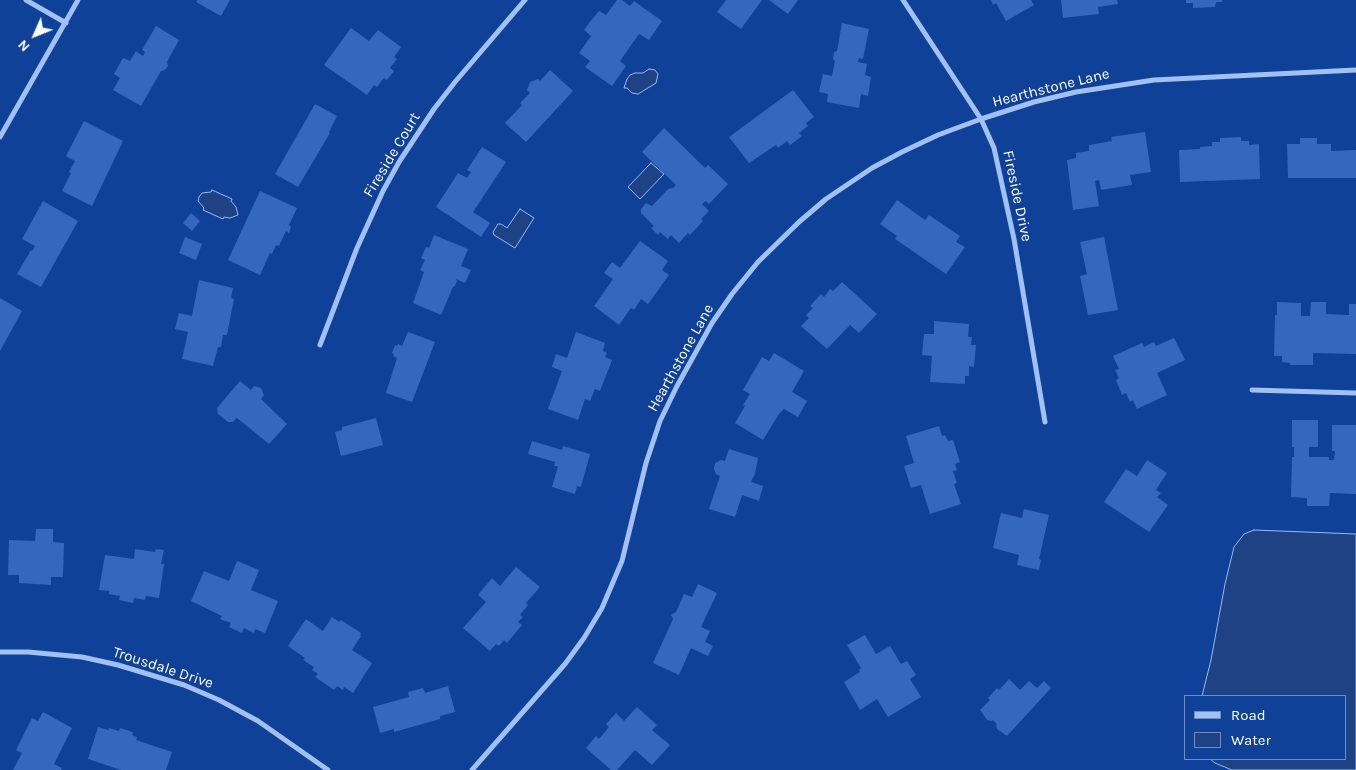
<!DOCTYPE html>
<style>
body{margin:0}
#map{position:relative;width:1356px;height:770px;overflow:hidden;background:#104198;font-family:Karla,sans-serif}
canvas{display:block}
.legend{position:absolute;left:1184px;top:695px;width:162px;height:65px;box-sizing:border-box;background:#104198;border:1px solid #708dc1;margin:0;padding:6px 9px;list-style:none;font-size:15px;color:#fff}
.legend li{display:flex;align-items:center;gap:10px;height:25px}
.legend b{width:25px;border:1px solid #708dc1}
.north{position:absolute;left:10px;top:10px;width:50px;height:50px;-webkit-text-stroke:4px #104198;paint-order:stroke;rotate:226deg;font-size:14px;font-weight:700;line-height:20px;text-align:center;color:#fff}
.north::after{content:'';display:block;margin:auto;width:18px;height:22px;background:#fff;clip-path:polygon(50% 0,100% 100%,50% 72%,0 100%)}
</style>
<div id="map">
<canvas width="1356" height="770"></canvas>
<ul class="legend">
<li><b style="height:6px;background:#a1c0f4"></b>Road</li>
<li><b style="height:14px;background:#1e4283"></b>Water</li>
</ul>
<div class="north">N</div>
</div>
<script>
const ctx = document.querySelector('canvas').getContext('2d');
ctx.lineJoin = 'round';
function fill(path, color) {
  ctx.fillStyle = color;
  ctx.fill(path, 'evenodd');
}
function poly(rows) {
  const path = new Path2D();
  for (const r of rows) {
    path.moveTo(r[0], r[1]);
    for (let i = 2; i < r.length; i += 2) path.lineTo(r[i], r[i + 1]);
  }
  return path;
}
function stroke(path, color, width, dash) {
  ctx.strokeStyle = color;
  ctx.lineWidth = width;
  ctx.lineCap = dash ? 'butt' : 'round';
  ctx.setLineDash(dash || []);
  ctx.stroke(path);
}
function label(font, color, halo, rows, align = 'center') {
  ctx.font = font + ' Karla,sans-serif';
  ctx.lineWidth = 4;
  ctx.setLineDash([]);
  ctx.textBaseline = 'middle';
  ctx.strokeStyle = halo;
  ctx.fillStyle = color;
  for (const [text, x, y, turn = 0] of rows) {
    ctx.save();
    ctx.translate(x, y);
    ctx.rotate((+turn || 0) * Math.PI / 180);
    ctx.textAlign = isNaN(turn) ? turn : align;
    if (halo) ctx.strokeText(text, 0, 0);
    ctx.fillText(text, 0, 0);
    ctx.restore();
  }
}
const water = poly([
 [649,69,655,70,658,74,656,83,638,94,632,93,627,88,624,88,627,79,630,75,635,73,643,73,649,69],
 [651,163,664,174,640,199,628,187,651,163],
 [212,190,232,199,231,201,236,207,238,215,230,218,224,217,223,219,203,210,204,208,198,201,199,197,202,193,211,192,212,190],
 [520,209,534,218,515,248,494,235,493,232,498,224,501,224,507,228,520,209],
 [1254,530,1356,534,1356,770,1232,770,1215,763,1210,759,1345,759,1345,696,1202,696,1211,660,1225,584,1234,547,1244,534,1254,530]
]);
const building = poly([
 [198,0,230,0,221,16,196,2],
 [617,0,622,0,630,6,634,1,662,21,649,40,639,34,620,61,626,66,612,86,585,67,590,61,579,53,591,36,584,30,589,23,599,11,606,15],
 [726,0,762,0,741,29,717,12],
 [769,0,798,0,788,14],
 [991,0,1031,0,1034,5,1006,21,996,3,993,5],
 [1061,0,1117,0,1118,4,1098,7,1099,14,1063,18],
 [1186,0,1222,0,1222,2,1216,2,1215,7,1193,8,1193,3,1186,3],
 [842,23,869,29,863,59,859,58,858,62,867,64,865,75,871,77,868,96,861,94,859,108,827,102,828,94,819,92,823,74,832,76,835,61,833,59,834,52,837,51],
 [156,26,179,40,167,62,168,66,165,70,161,71,141,106,113,90,120,78,114,74,123,58,130,61,136,51,143,56,145,52,142,50],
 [351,28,369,41,378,30,401,47,394,57,397,59,390,68,394,71,387,80,384,78,377,87,374,85,367,95,324,65],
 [550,70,573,91,526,142,505,123,522,105,520,103,530,93,527,90,530,82,538,79,540,81],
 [793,90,814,117,806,123,808,126,799,133,802,136,790,145,787,141,778,148,776,145,749,163,729,137],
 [315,104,337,116,329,132,330,133,298,187,275,174],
 [84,121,123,141,92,206,62,191,71,173,69,172,75,161,66,156],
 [664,128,705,168,708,165,728,184,709,204,706,201,702,204,709,211,701,219,703,221,690,235,688,233,679,243,671,235,668,239,660,232,658,235,651,228,654,226,641,213,641,209,646,203,652,206,668,189,673,188,676,185,642,152],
 [1145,132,1151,172,1130,175,1132,185,1101,190,1099,180,1095,181,1099,206,1073,210,1067,160,1076,158,1076,153,1089,151,1089,145,1112,141,1111,137],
 [1241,137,1241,141,1249,141,1249,145,1259,144,1260,179,1180,182,1179,150,1200,149,1200,147,1212,146,1212,142,1220,142,1220,138],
 [1300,138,1317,138,1317,144,1331,144,1331,151,1356,150,1356,178,1288,178,1287,144,1300,144],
 [482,147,506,162,473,212,490,223,481,237,436,207,458,173,467,178,471,172,467,170],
 [260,191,297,208,289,225,291,227,289,233,286,231,279,246,276,245,272,254,270,253,260,275,228,260],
 [897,200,925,220,929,215,960,236,956,242,965,247,946,274,895,239,897,236,880,224],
 [43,201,78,221,41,287,17,274,31,250,32,251,35,246,22,239],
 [191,213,200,221,192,231,183,223],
 [434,235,468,249,461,266,471,270,465,283,456,279,457,281,455,286,453,287,441,315,413,303,424,272,420,270,425,260,421,258,426,247,429,248],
 [185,237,202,244,196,260,179,253],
 [1104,237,1118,310,1088,315,1080,276,1087,274,1080,242],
 [640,241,668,261,662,270,669,275,648,304,641,299,634,310,631,308,619,325,594,306,613,279,604,273,612,262,620,268],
 [199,280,233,288,231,298,234,299,227,335,223,335,221,347,218,347,213,366,182,359,188,332,175,329,179,313,192,316],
 [842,282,877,314,859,333,850,325,827,349,801,326,809,318,806,315,813,308,810,306,821,294,824,297,830,289,833,291],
 [0,298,22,311,0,351],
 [1277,302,1301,303,1301,316,1310,316,1311,302,1326,302,1326,314,1349,315,1349,304,1356,304,1356,354,1313,353,1313,365,1290,365,1290,363,1282,362,1282,356,1274,356,1275,315,1277,315],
 [934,321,969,324,968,337,972,337,971,345,976,345,974,367,969,366,969,376,965,376,965,384,930,382,932,356,922,355,924,334,934,334],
 [408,332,435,342,412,402,386,393,397,358,393,356,394,354,392,353,395,345,397,346,398,344,402,346],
 [576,332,605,343,603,351,607,353,605,357,612,360,600,391,595,389,590,401,585,399,578,420,548,409,562,371,552,367,556,354,567,358],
 [1174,338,1185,360,1157,373,1167,395,1137,409,1133,400,1130,402,1126,393,1122,395,1116,380,1119,378,1115,370,1119,369,1113,356,1142,343,1144,347,1154,342,1156,346],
 [774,353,804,371,792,392,807,401,798,417,784,409,779,414,763,440,735,423,745,406,743,405,750,394,743,390,762,357,769,361],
 [240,381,251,390,254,386,261,388,264,395,261,399,287,424,269,444,237,418,237,417,233,422,228,422,218,414,217,408],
 [376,418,383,445,341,456,335,432,342,430,342,427],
 [1292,420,1318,420,1318,447,1309,447,1309,457,1329,457,1329,460,1334,460,1335,451,1332,451,1332,425,1356,425,1356,494,1330,493,1329,506,1307,506,1307,498,1291,497,1292,457,1294,457,1294,447,1292,447],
 [939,426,942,436,945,435,948,441,953,440,960,462,955,464,957,470,953,471,957,483,954,484,961,504,930,514,921,485,911,488,904,466,914,463,906,436],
 [532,441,562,450,563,446,590,454,581,487,577,486,575,494,552,487,558,466,554,466,555,462,528,454],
 [729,449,758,458,755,474,751,482,763,486,759,501,742,495,735,517,709,509,720,476,716,474,714,469,715,463,721,460,725,461],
 [1147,460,1167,473,1156,490,1161,493,1157,497,1168,505,1149,532,1104,502,1126,469,1137,476],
 [1024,509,1049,515,1039,559,1041,560,1039,570,1017,565,1019,555,993,548,1001,513,1022,518],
 [36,529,53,529,53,542,64,543,63,577,51,577,51,585,19,583,19,575,8,575,9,540,35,541],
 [135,549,155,552,156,549,164,550,161,564,164,564,159,598,146,596,145,600,134,598,133,603,119,600,120,596,109,594,109,591,99,590,105,555,134,559],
 [237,561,259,570,251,590,278,601,265,633,255,629,254,633,244,628,242,633,229,627,231,623,220,619,222,616,191,601,204,571,229,581],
 [516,567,540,587,526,603,528,605,520,615,523,617,518,622,522,625,507,643,504,640,499,646,496,644,490,651,463,628,486,602,478,595,492,578,500,586],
 [698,584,717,593,701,627,710,631,705,642,713,646,708,656,691,648,679,675,653,663,673,619,671,615,676,612,684,594,692,597],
 [332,617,339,622,341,620,361,633,360,635,361,636,352,650,372,663,353,693,344,687,343,690,337,686,334,690,315,677,318,674,312,670,314,667,303,660,305,658,288,646,306,619,323,631],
 [865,635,876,654,890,646,901,664,907,661,916,675,910,679,921,697,888,717,877,699,860,710,844,682,860,672,859,670,861,668,847,645],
 [1009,679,1020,690,1029,681,1037,688,1044,681,1051,688,1007,736,997,729,996,725,997,724,993,720,991,721,987,720,980,710,990,700,988,698,997,688,999,690],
 [448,686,455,712,440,716,440,719,394,732,394,729,380,733,373,707,409,697,408,692,423,688,425,693],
 [637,707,657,725,652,730,670,745,652,765,635,750,617,770,611,770,586,748,596,736,599,739,609,727,606,724,616,713,624,721],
 [43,712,72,728,54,764,62,768,61,770,13,770,22,753,16,750,32,718,38,721],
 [98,727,108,730,109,728,119,731,120,728,133,732,132,735,137,737,136,740,172,752,166,770,121,770,88,759]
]);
const minor = poly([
 [26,0,66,23],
 [903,0,981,119,994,148,1014,239,1045,422],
 [0,137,78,0],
 [320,345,357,248,383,191,399,162,434,109,455,82,525,0],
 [1252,390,1356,393],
 [0,652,28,652,82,657,118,665,184,685,219,700,258,721,328,770],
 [472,770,565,664,584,638,602,608,622,561,646,463,660,421,677,386,712,323,732,294,758,262,799,222,826,199,872,168,902,152,938,135,981,119,1034,102,1076,92,1154,80,1356,70]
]);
const streetNames = [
 ["Hearthstone Lane",1051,88,-14],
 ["Fireside Court",392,155,-59],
 ["Fireside Drive",1017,196,78],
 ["Hearthstone Lane",681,358,-61],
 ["Trousdale Drive",163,668,18]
];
fill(water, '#1e4283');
stroke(water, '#93baf7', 1);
fill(building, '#3467be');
stroke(minor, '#a1c0f4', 5);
label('15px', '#fff', '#104198', streetNames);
</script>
